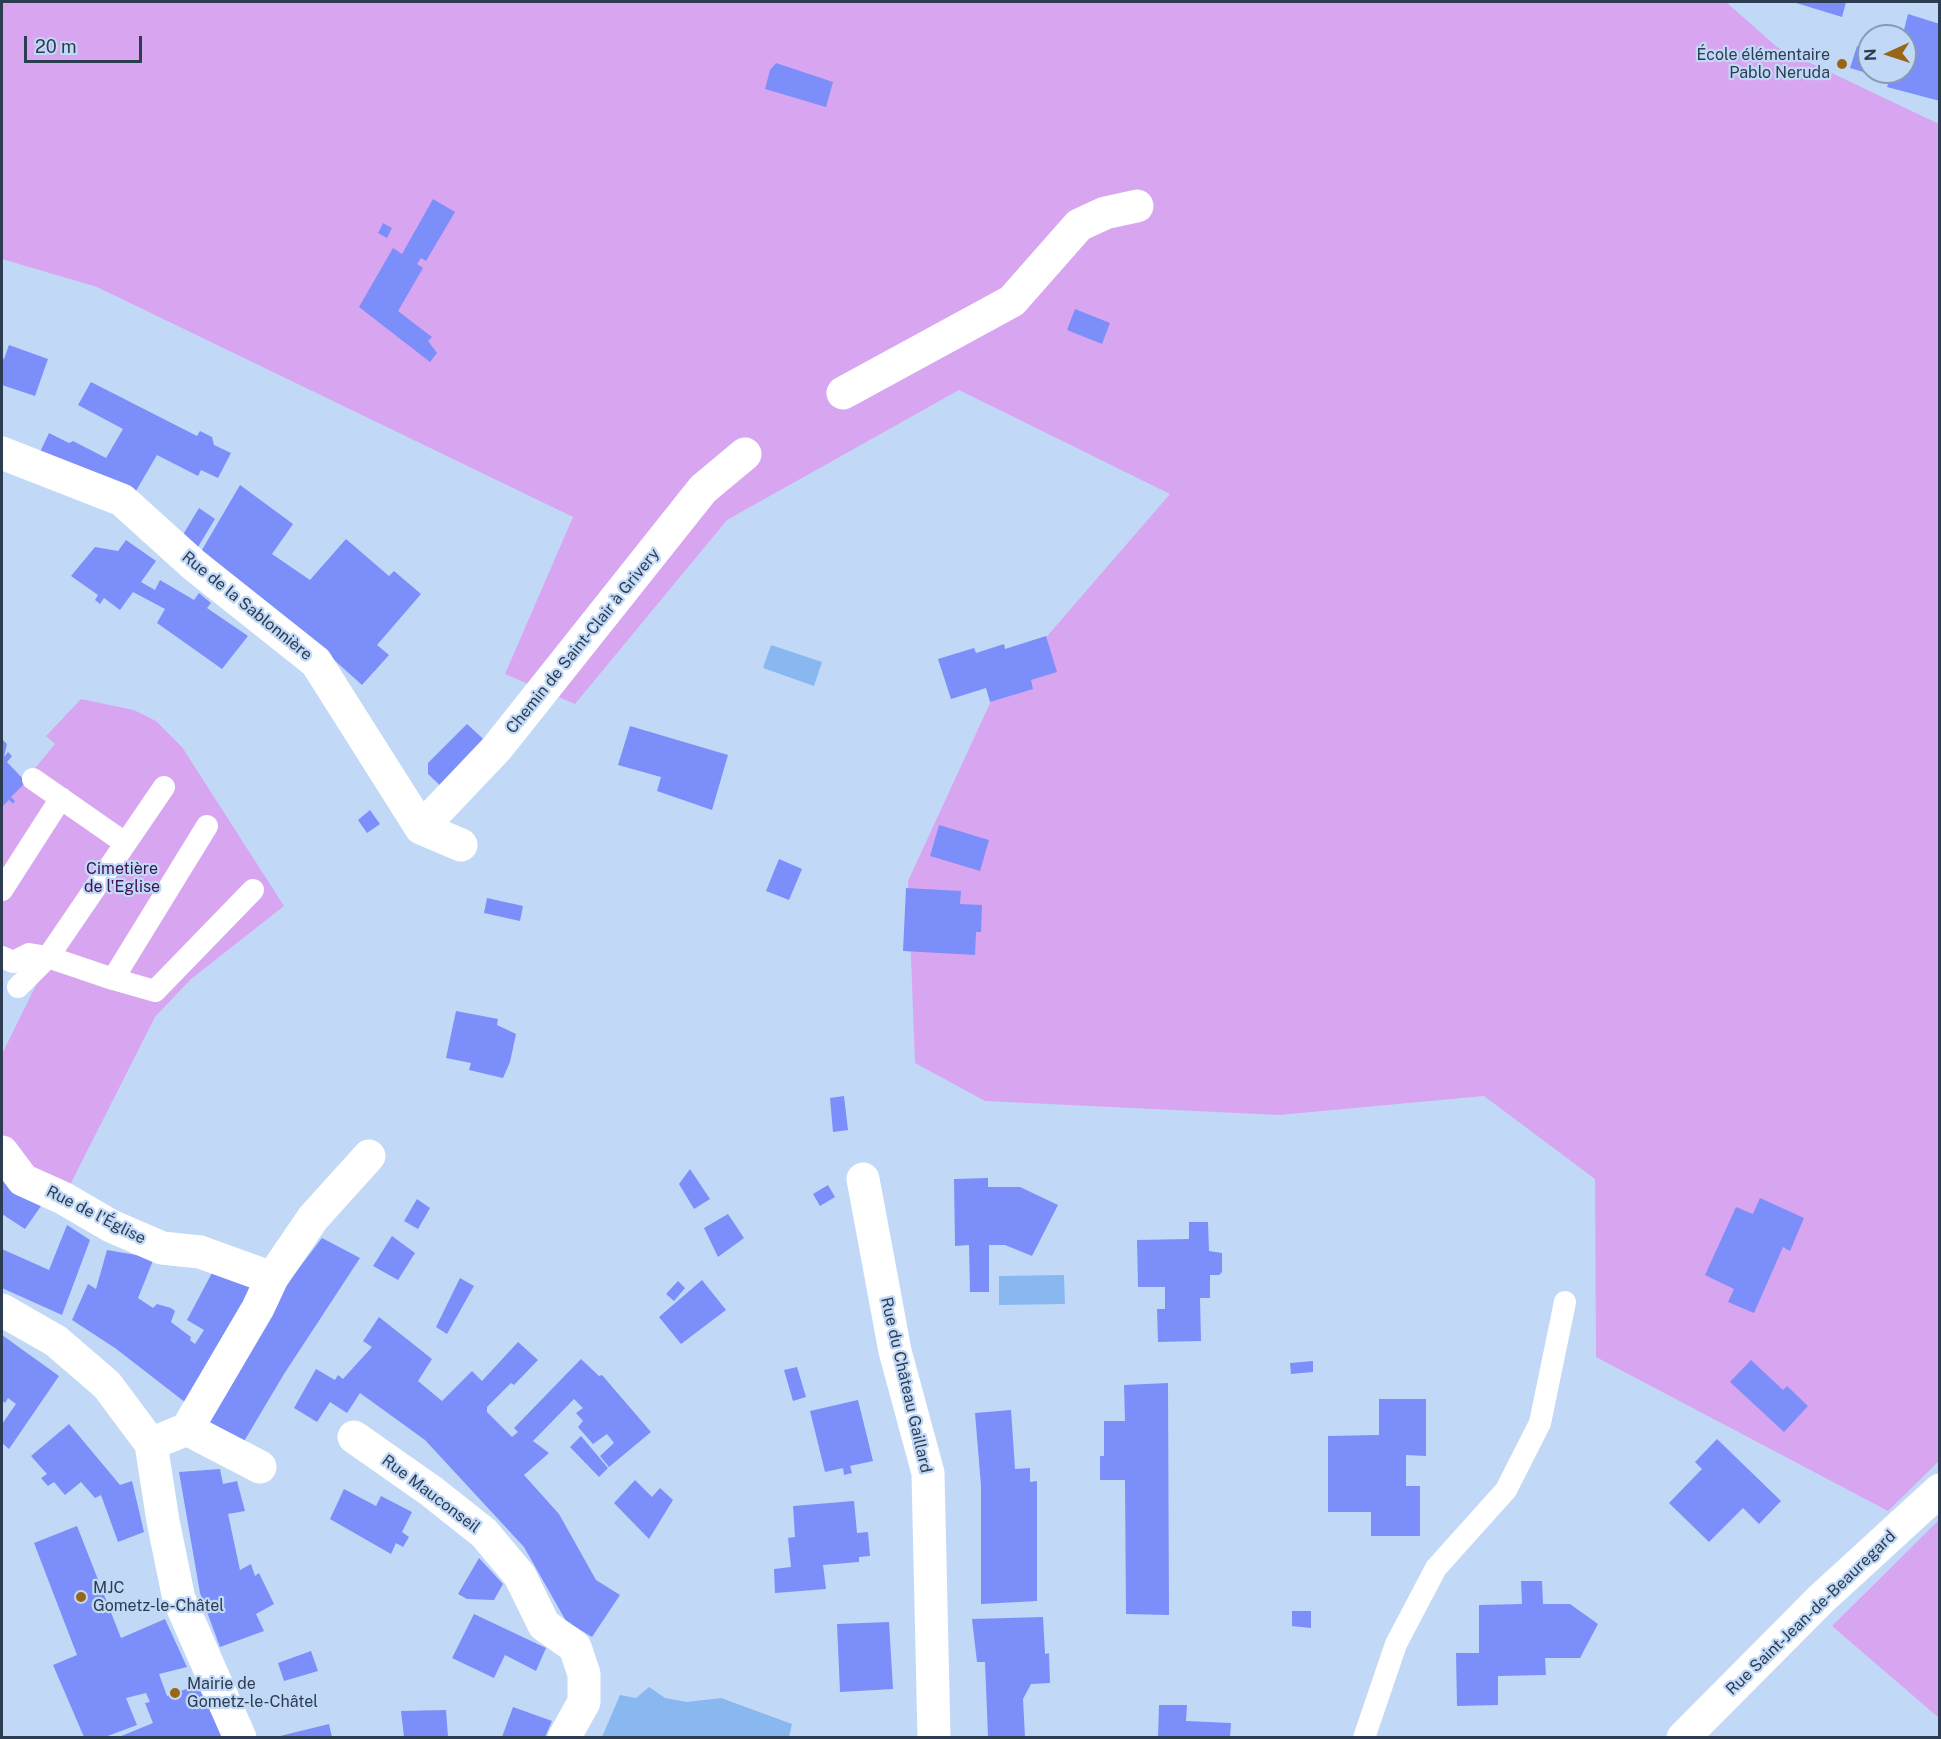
<!DOCTYPE html>
<meta charset="utf-8">
<style>
body{margin:0}
#map{position:relative;width:1941px;height:1739px;overflow:hidden;background:#c1d9f7;font-family:"Public Sans",sans-serif}
canvas{display:block}
.frame{position:absolute;inset:0;border:3px solid #2d3d51;pointer-events:none}
.north{position:absolute;left:1857px;top:24px;width:60px;height:60px;box-sizing:border-box;background:#c1d9f7;border:2px solid #869bb5;border-radius:50%;rotate:267deg;font-size:16px;font-weight:700;line-height:24px;text-align:center;color:#2d3d51}
.north::after{content:'';display:block;margin:auto;width:21px;height:27px;background:#976717;clip-path:polygon(50% 0,100% 100%,50% 72%,0 100%)}
.scale{position:absolute;left:24px;top:36px;width:118px;height:27px;box-sizing:border-box;border:3px solid #2d3d51;border-top:0;padding-left:8px;font-size:18px;line-height:21px;white-space:nowrap;color:#2d3d51;-webkit-text-stroke:4px #c1d9f7;paint-order:stroke}
</style>
<div id="map">
<canvas width="1941" height="1739"></canvas>
<div class="frame"></div>
<div class="north">N</div>
<div class="scale">20 m</div>
</div>
<script>
const ctx = document.querySelector('canvas').getContext('2d');
ctx.lineJoin = 'round';
function fill(path, color) {
  ctx.fillStyle = color;
  ctx.fill(path, 'evenodd');
}
function poly(rows) {
  const path = new Path2D();
  for (const r of rows) {
    path.moveTo(r[0], r[1]);
    for (let i = 2; i < r.length; i += 2) path.lineTo(r[i], r[i + 1]);
  }
  return path;
}
function stroke(path, color, width, dash) {
  ctx.strokeStyle = color;
  ctx.lineWidth = width;
  ctx.lineCap = dash ? 'butt' : 'round';
  ctx.setLineDash(dash || []);
  ctx.stroke(path);
}
function label(font, color, halo, rows, align = 'center') {
  ctx.font = font + ' "Public Sans",sans-serif';
  ctx.lineWidth = 4.5;
  ctx.setLineDash([]);
  ctx.textBaseline = 'middle';
  ctx.strokeStyle = halo;
  ctx.fillStyle = color;
  for (const [text, x, y, turn = 0] of rows) {
    ctx.save();
    ctx.translate(x, y);
    ctx.rotate((+turn || 0) * Math.PI / 180);
    ctx.textAlign = isNaN(turn) ? turn : align;
    if (halo) ctx.strokeText(text, 0, 0);
    ctx.fillText(text, 0, 0);
    ctx.restore();
  }
}
const green = poly([
 [2,2,1726,2,1777,47,1939,124,1939,1461,1888,1511,1596,1357,1595,1179,1484,1096,1279,1115,985,1101,915,1063,908,881,991,701,1170,494,959,390,727,520,575,704,505,674,573,517,97,287,2,259],
 [81,699,134,710,156,721,182,747,284,906,191,979,155,1017,66,1193,13,1151,2,1133,2,1054,37,983,2,965,2,807,9,800,13,804,15,802,11,797,55,744,46,736],
 [1939,1520,1939,1718,1832,1626]
]);
const water = poly([
 [771,645,822,662,814,686,763,668],
 [1064,1275,1065,1304,999,1305,999,1276],
 [649,1687,665,1698,687,1702,721,1698,792,1724,789,1737,602,1737,620,1695,636,1698]
]);
const building = poly([
 [1793,2,1846,2,1842,17],
 [1908,14,1940,24,1940,101,1887,87,1890,78,1873,73,1905,72,1905,36,1879,36,1881,28,1903,34],
 [1857,46,1869,50,1870,74,1850,68],
 [776,63,833,82,826,107,765,89,770,70],
 [433,199,455,212,426,261,421,258,417,264,423,268,398,311,432,337,428,341,437,353,430,362,359,307,393,248,402,254],
 [383,223,392,228,387,238,378,233],
 [1075,309,1110,323,1102,344,1067,330],
 [9,345,48,359,35,396,2,385,2,358,4,359],
 [91,382,197,436,200,431,212,437,214,445,231,453,218,478,201,470,198,476,157,455,133,496,40,452,49,433,69,443,73,441,106,458,123,429,78,405],
 [240,485,293,524,272,554,310,580,346,539,389,576,394,571,421,594,377,645,389,655,362,685,322,649,199,555],
 [199,508,215,519,198,547,181,538],
 [126,540,156,561,141,582,155,590,160,580,194,600,199,593,211,603,207,608,248,636,222,669,157,623,165,609,133,592,120,610,104,598,100,604,95,600,98,595,71,576,95,547,118,551],
 [1046,636,1057,672,1031,680,1033,689,990,702,986,688,951,699,938,659,974,648,976,653,1004,644,1005,649],
 [467,724,492,747,448,793,428,774,428,763],
 [630,726,728,755,712,810,657,791,661,777,618,765],
 [2,739,7,744,4,757,8,752,12,756,7,762,26,782,11,797,15,801,13,804,9,800,2,807],
 [370,810,380,824,367,833,358,820],
 [939,825,989,840,980,871,930,856],
 [779,859,802,869,789,900,766,891],
 [906,888,961,891,960,904,982,905,981,932,976,932,975,955,903,951],
 [487,898,523,906,520,921,484,913],
 [456,1011,498,1019,497,1025,516,1034,510,1062,503,1078,469,1070,471,1063,446,1058],
 [844,1096,848,1130,833,1132,830,1098],
 [690,1169,710,1199,694,1209,679,1184],
 [2,1171,41,1206,25,1229,2,1214],
 [988,1178,988,1187,1020,1187,1058,1205,1032,1256,1005,1245,989,1245,989,1292,970,1292,969,1245,955,1246,954,1179],
 [828,1185,835,1197,820,1206,813,1194],
 [1760,1198,1804,1218,1790,1251,1783,1247,1754,1313,1728,1302,1734,1289,1705,1275,1736,1207,1753,1214],
 [417,1199,430,1208,418,1229,404,1221],
 [728,1214,744,1238,718,1257,704,1228],
 [1189,1222,1208,1222,1209,1251,1222,1253,1222,1272,1219,1275,1210,1275,1210,1298,1200,1298,1201,1341,1158,1342,1157,1309,1165,1309,1165,1287,1138,1287,1137,1240,1189,1239],
 [67,1225,90,1240,62,1315,2,1288,2,1249,49,1270],
 [392,1236,415,1253,398,1280,373,1266],
 [322,1238,360,1258,284,1374,243,1443,204,1419,286,1285],
 [107,1250,154,1258,138,1298,153,1308,157,1304,171,1308,175,1311,171,1322,191,1337,190,1340,195,1344,204,1330,187,1320,213,1271,246,1278,253,1296,190,1406,115,1348,72,1320,88,1284,96,1289],
 [460,1278,474,1286,447,1334,436,1327],
 [702,1280,726,1310,681,1344,659,1317],
 [678,1281,685,1288,674,1301,666,1294],
 [379,1317,432,1359,418,1381,442,1401,472,1371,482,1381,518,1342,538,1360,514,1385,511,1383,487,1407,487,1412,512,1437,518,1432,514,1428,581,1359,599,1376,602,1375,651,1432,609,1467,600,1456,614,1443,607,1434,593,1444,578,1427,583,1421,576,1413,583,1408,574,1399,533,1441,549,1453,524,1475,559,1514,596,1580,620,1595,592,1637,566,1621,524,1547,425,1440,360,1393,347,1413,330,1402,317,1422,294,1408,316,1369,335,1380,338,1375,343,1379,372,1347,363,1341],
 [2,1335,59,1376,9,1449,2,1443,2,1424,16,1404,8,1398,5,1403,2,1401],
 [1751,1360,1783,1390,1787,1386,1808,1406,1784,1432,1730,1382],
 [1313,1361,1313,1372,1291,1374,1290,1363],
 [797,1367,806,1397,793,1401,784,1370],
 [1168,1383,1169,1615,1126,1614,1125,1480,1100,1480,1100,1456,1104,1456,1104,1421,1125,1421,1124,1385],
 [1379,1399,1426,1399,1426,1456,1406,1455,1406,1486,1420,1486,1420,1536,1371,1536,1371,1512,1328,1512,1328,1436,1379,1435],
 [858,1400,873,1461,850,1466,852,1473,844,1475,843,1468,825,1472,810,1411],
 [1011,1410,1015,1469,1030,1468,1030,1482,1037,1481,1037,1601,981,1604,981,1486,975,1413],
 [69,1424,120,1485,132,1481,144,1532,118,1542,101,1495,95,1498,81,1482,65,1495,54,1482,48,1486,41,1478,47,1474,31,1456],
 [581,1436,608,1468,599,1477,570,1447],
 [1717,1439,1781,1501,1759,1524,1743,1508,1709,1542,1669,1503,1702,1469,1695,1462],
 [220,1469,223,1484,237,1481,245,1511,228,1514,240,1570,251,1564,255,1576,259,1573,274,1604,256,1614,264,1631,220,1647,200,1593,179,1472],
 [635,1480,652,1497,660,1488,673,1500,649,1539,614,1503],
 [344,1489,376,1506,381,1496,412,1512,402,1532,409,1537,403,1547,396,1543,391,1554,330,1519],
 [854,1501,857,1533,868,1532,870,1556,859,1557,859,1562,823,1565,826,1589,775,1593,774,1569,791,1567,788,1538,795,1537,793,1506],
 [77,1526,121,1638,165,1619,187,1667,159,1674,167,1696,197,1685,224,1737,119,1737,153,1723,145,1703,150,1702,146,1693,126,1698,137,1725,105,1737,84,1737,53,1665,77,1655,34,1543],
 [479,1558,503,1584,494,1600,467,1599,458,1594],
 [1521,1581,1542,1581,1543,1604,1570,1604,1598,1624,1580,1658,1545,1658,1546,1675,1498,1676,1498,1705,1457,1706,1456,1653,1479,1653,1479,1605,1522,1604],
 [1292,1611,1311,1611,1311,1628,1292,1626],
 [474,1614,546,1648,536,1671,505,1655,494,1678,452,1658],
 [1043,1617,1045,1654,1049,1653,1050,1683,1031,1684,1023,1699,1025,1737,988,1737,985,1662,977,1662,972,1619],
 [889,1622,893,1689,840,1692,837,1624],
 [311,1651,318,1671,284,1681,278,1663],
 [1159,1705,1187,1705,1186,1721,1231,1723,1230,1737,1158,1737],
 [513,1707,552,1721,545,1737,502,1737],
 [446,1710,448,1737,404,1737,401,1711],
 [329,1724,332,1737,280,1737,280,1736]
]);
const service = poly([
 [33,779,125,843],
 [2,890,61,798],
 [2,957,13,962,29,954,48,957,113,979,207,826],
 [113,979,155,991,253,890],
 [18,987,48,957,164,787],
 [1364,1738,1396,1644,1436,1568,1506,1490,1540,1423,1565,1302]
]);
const minor = poly([
 [843,393,1012,301,1079,225,1105,213,1137,206],
 [2,453,122,500,194,565,316,662,421,828,461,845],
 [421,828,497,748,703,489,745,454],
 [2,1152,23,1180,63,1198,111,1226,162,1248,200,1252,272,1278],
 [863,1179,895,1351,928,1473,934,1738],
 [2,1310,56,1341,107,1385,151,1444,163,1521,179,1599,240,1738],
 [187,1429,260,1467],
 [354,1437,431,1491,484,1533,520,1576,544,1625,575,1647,584,1674,584,1702,564,1738],
 [151,1444,187,1429,258,1308,272,1278,313,1218,369,1156],
 [1683,1738,1821,1599,1940,1490]
]);
const markers = [
 [1842,64,6,"#976717"],
 [81,1597,6,"#976717"],
 [175,1693,6,"#976717"]
];
const poiNames = [
 ["École élémentaire",1830,55,"right"],
 ["Pablo Neruda",1830,73,"right"],
 ["MJC",93,1588],
 ["Gometz-le-Châtel",93,1606],
 ["Mairie de",187,1684],
 ["Gometz-le-Châtel",187,1702]
];
const streetNames = [
 ["Rue de la Sablonnière",247,606,39],
 ["Chemin de Saint-Clair à Grivery",583,641,-51],
 ["Rue de l'Église",96,1215,27],
 ["Rue du Château Gaillard",906,1385,77],
 ["Rue Mauconseil",431,1494,37],
 ["Rue Saint-Jean-de-Beauregard",1811,1613,-44]
];
const parkNames = [
 ["Cimetière",122,869],
 ["de l'Eglise",122,887]
];
fill(green, '#d8a6f0');
fill(water, '#89b7ef');
fill(building, '#7c8ef9');
stroke(service, '#fff', 22);
stroke(minor, '#fff', 33);
for (const [x, y, r, color] of markers) {
  const dot = new Path2D();
  dot.arc(x, y, r, 0, 2 * Math.PI);
  ctx.fillStyle = color;
  ctx.fill(dot);
  stroke(dot, '#c1d9f7', 2);
}
label('16px', '#2d3d51', '#c1d9f7', poiNames, 'left');
label('16px', '#2d3d51', '#c1d9f7', streetNames);
label('16px', '#401352', '#c1d9f7', parkNames);
</script>
